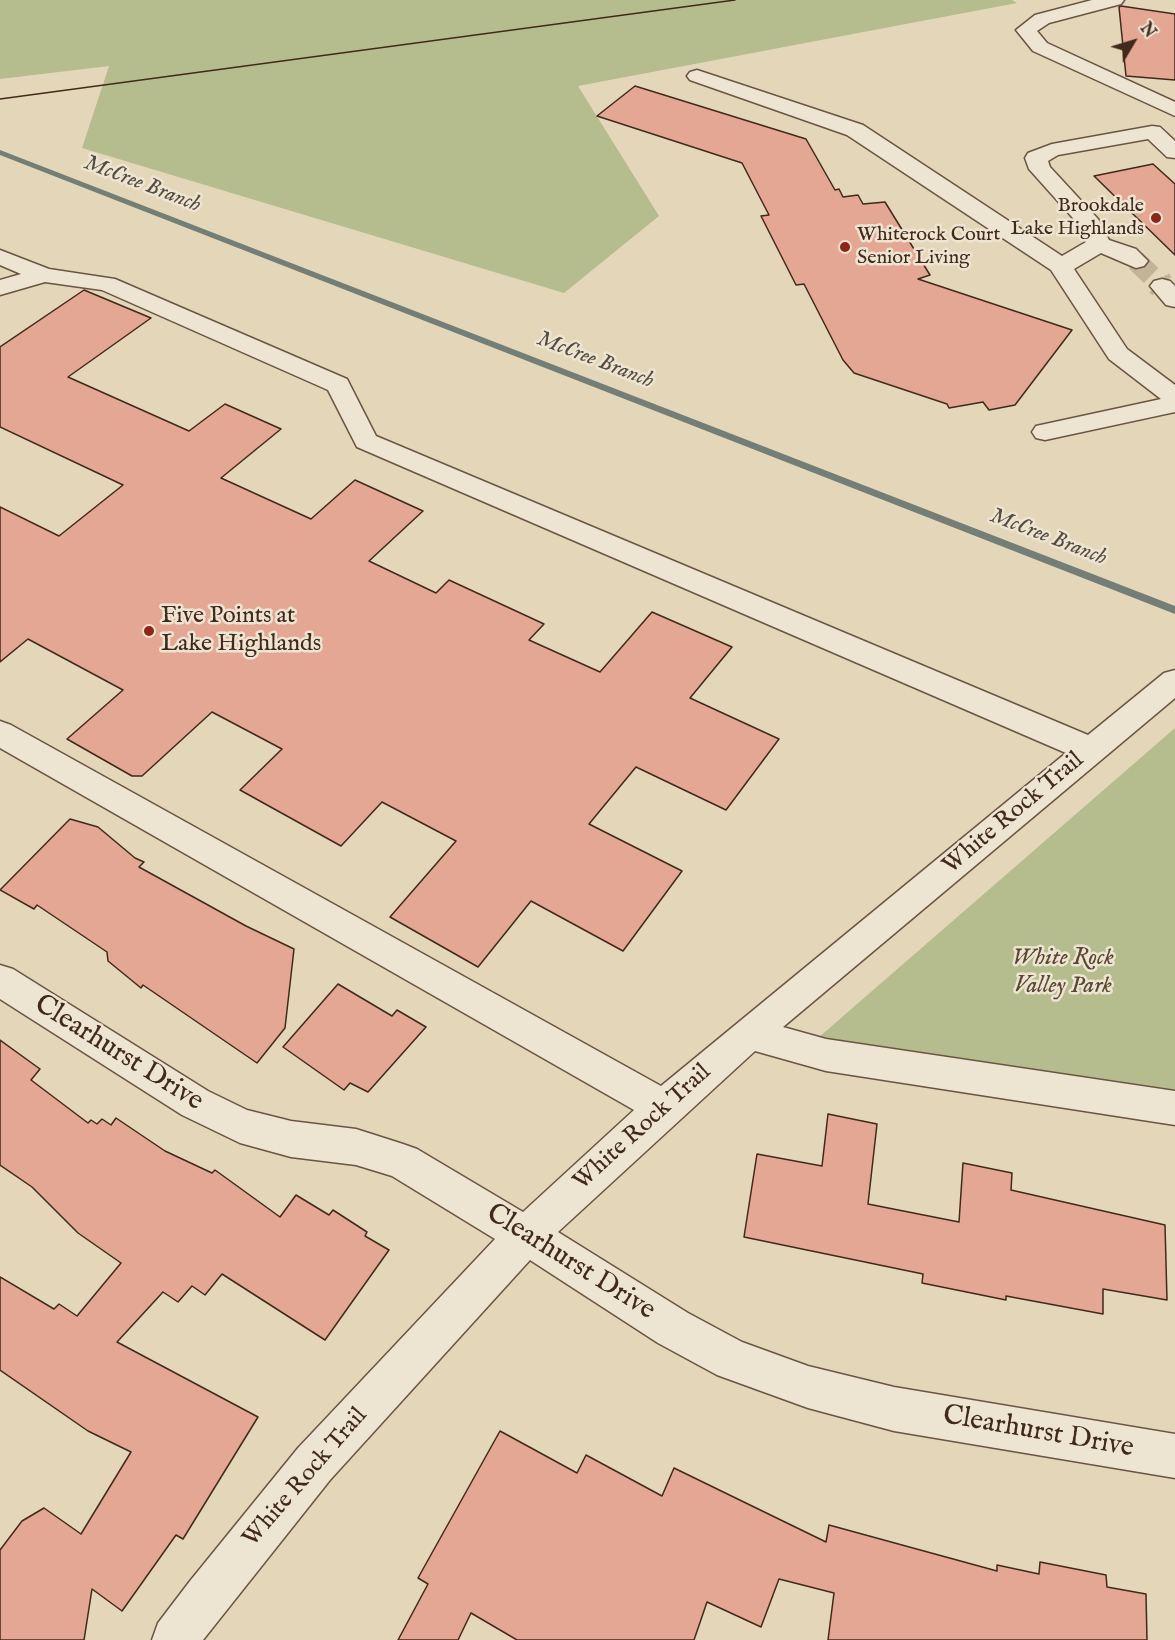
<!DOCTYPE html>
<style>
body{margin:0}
#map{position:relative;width:1175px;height:1640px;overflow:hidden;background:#e4d6b9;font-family:"IM FELL English",serif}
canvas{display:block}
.north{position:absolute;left:1103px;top:12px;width:60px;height:60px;-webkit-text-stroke:4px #ede4d2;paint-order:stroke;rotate:52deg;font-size:16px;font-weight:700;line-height:24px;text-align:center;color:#41291b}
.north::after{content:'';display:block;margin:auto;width:21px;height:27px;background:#41291b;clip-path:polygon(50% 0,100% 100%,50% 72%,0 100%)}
</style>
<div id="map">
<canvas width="1175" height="1640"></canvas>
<div class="north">N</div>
</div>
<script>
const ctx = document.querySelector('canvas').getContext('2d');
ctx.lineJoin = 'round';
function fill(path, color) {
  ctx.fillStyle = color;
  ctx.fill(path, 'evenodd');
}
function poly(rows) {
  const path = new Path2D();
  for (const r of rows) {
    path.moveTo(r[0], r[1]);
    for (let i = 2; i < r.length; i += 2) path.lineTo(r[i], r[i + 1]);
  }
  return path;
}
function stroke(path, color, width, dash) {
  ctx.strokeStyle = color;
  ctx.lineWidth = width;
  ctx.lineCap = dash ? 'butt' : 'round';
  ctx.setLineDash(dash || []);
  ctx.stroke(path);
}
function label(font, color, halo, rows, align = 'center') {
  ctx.font = font + ' "IM FELL English",serif';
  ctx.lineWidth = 5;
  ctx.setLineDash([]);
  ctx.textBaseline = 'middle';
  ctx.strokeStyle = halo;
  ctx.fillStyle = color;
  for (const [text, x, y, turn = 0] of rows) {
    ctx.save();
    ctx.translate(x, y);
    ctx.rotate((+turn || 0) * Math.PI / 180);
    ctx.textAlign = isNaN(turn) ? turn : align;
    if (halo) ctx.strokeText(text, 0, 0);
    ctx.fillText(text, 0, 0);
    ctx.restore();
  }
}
const green = poly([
 [0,0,1012,0,1017,3,578,86,659,216,564,293,82,148,109,66,0,79],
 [1175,728,1175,1107,811,1044]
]);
const stream = poly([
 [0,150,1175,606,1175,614,0,155,0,150]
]);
const building = poly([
 [1121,6,1175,14,1175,80,1126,76,1119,7,1121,6],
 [635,86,806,139,835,190,839,189,843,197,858,195,863,204,885,202,930,275,918,279,1072,330,1015,405,989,410,983,402,949,408,947,404,854,373,843,360,804,284,796,285,761,216,769,215,742,163,597,116,635,86],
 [1153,164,1175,184,1175,255,1094,176,1153,164],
 [84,290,151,318,68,377,189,431,225,404,281,429,221,478,311,519,355,480,423,511,369,561,436,593,449,580,544,624,529,640,600,672,652,612,732,647,690,698,779,739,726,810,636,767,589,824,682,871,623,951,531,901,478,967,390,917,456,841,382,802,341,846,240,790,282,749,212,712,142,776,132,776,67,739,123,690,28,639,0,662,0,507,59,536,123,485,0,427,0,347,84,290],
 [70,819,98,827,135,858,144,862,139,867,246,926,294,949,285,1028,257,1063,143,985,141,988,108,961,107,952,37,905,34,909,0,890,70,819],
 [338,984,392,1016,397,1010,426,1027,368,1092,350,1083,344,1090,283,1047,338,984],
 [0,1040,40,1069,31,1080,88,1123,91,1120,97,1124,102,1119,111,1125,116,1118,165,1151,212,1173,215,1170,280,1217,296,1195,329,1215,333,1210,367,1232,365,1236,389,1250,325,1340,222,1274,205,1295,192,1286,178,1302,163,1292,117,1342,258,1417,183,1539,176,1535,122,1611,92,1589,84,1640,0,1640,0,1550,22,1521,44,1508,81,1534,131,1452,88,1431,0,1370,0,1277,54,1309,59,1304,77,1316,121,1263,78,1233,32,1187,0,1165,0,1040],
 [828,1114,877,1124,868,1204,959,1222,963,1163,1012,1173,1011,1190,1165,1225,1167,1300,1103,1289,1103,1314,1006,1296,1006,1300,922,1283,923,1274,744,1237,757,1154,822,1166,828,1114],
 [500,1431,577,1473,586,1455,662,1496,674,1468,826,1542,829,1525,997,1571,997,1565,1039,1574,1040,1562,1106,1575,1107,1587,1146,1594,1147,1640,828,1640,834,1593,779,1579,761,1627,707,1602,694,1640,517,1640,471,1613,458,1640,398,1640,428,1584,418,1578,500,1431]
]);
const minorTunnelFar1 = poly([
 [1136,261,1160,284]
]);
const minorTunnel = poly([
 [1159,283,1162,286]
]);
const minor = poly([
 [1092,0,1124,0,1121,4,1049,23,1037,31,1047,43,1175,102,1175,116,1033,51,1016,30,1035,15,1092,0],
 [697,70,863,125,1062,256,1086,242,1080,226,1029,169,1025,158,1028,153,1052,144,1152,126,1160,127,1175,141,1175,158,1167,157,1148,139,1058,155,1048,161,1050,167,1098,219,1109,240,1136,249,1148,261,1144,266,1136,268,1101,253,1074,269,1127,349,1175,385,1175,412,1045,440,1036,438,1032,432,1036,426,1161,399,1109,359,1051,270,847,135,690,80,687,76,690,72,697,70],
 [0,250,49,269,115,279,347,379,376,436,1088,735,1164,673,1175,670,1175,698,783,1027,826,1039,1175,1091,1175,1125,826,1071,755,1051,558,1232,688,1313,742,1342,808,1366,894,1387,1175,1434,1175,1478,894,1431,808,1408,717,1375,658,1343,530,1260,330,1480,203,1640,152,1640,158,1623,190,1581,298,1448,495,1239,392,1176,356,1165,291,1157,240,1143,182,1115,0,999,0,965,13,969,208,1091,247,1110,291,1121,356,1129,403,1144,417,1149,523,1212,634,1110,0,748,0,721,11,725,661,1086,1066,753,357,447,328,390,102,290,45,282,0,295,0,280,21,274,0,265,0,250],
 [1162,279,1170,281,1175,286,1175,307,1166,305,1150,286,1154,281,1162,279]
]);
const tram = poly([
 [0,99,735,0]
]);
const markers = [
 [1156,218,6,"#8f2418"],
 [845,247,6,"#8f2418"],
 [149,631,6,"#8f2418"]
];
const farPoinames = [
 ["Brookdale",1144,207],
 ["Lake Highlands",1144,230],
 ["Whiterock Court",857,236,"left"],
 ["Senior Living",857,259,"left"]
];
const farWaternames = [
 ["McCree Branch",142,185,21],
 ["McCree Branch",595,361,21],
 ["McCree Branch",1048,538,21]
];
const poiNames = [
 ["Five Points at",161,617],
 ["Lake Highlands",161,645]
];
const streetNames = [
 ["White Rock Trail",1014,814,-40],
 ["White Rock Trail",643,1128,-42],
 ["White Rock Trail",306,1478,-49]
];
const parkNames = [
 ["White Rock",1063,959],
 ["Valley Park",1063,987]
];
const nearStreetnames = [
 ["Clearhurst Drive",118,1054,32],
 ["Clearhurst Drive",570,1263,32],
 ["Clearhurst Drive",1038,1433,10]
];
fill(green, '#b5bd8e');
fill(stream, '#737f76');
fill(building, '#e4a793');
stroke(building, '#41291b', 1.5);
stroke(minorTunnelFar1, '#c3b399', 21, [21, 10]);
stroke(minorTunnel, '#c3b399', 27, [27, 14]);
stroke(minor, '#6a5442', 3);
fill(minor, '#ede4d2');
stroke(tram, '#41291b', 1.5);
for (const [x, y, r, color] of markers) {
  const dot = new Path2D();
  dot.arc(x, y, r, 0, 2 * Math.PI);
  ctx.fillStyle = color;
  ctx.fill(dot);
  stroke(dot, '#ede4d2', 2);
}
label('20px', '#41291b', '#ede4d2', farPoinames, 'right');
label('italic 22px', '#564d41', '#ede4d2', farWaternames);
label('24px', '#41291b', '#ede4d2', poiNames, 'left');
label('24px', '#41291b', '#ede4d2', streetNames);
label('italic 24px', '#584732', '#ede4d2', parkNames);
label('28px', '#41291b', '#ede4d2', nearStreetnames);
</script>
